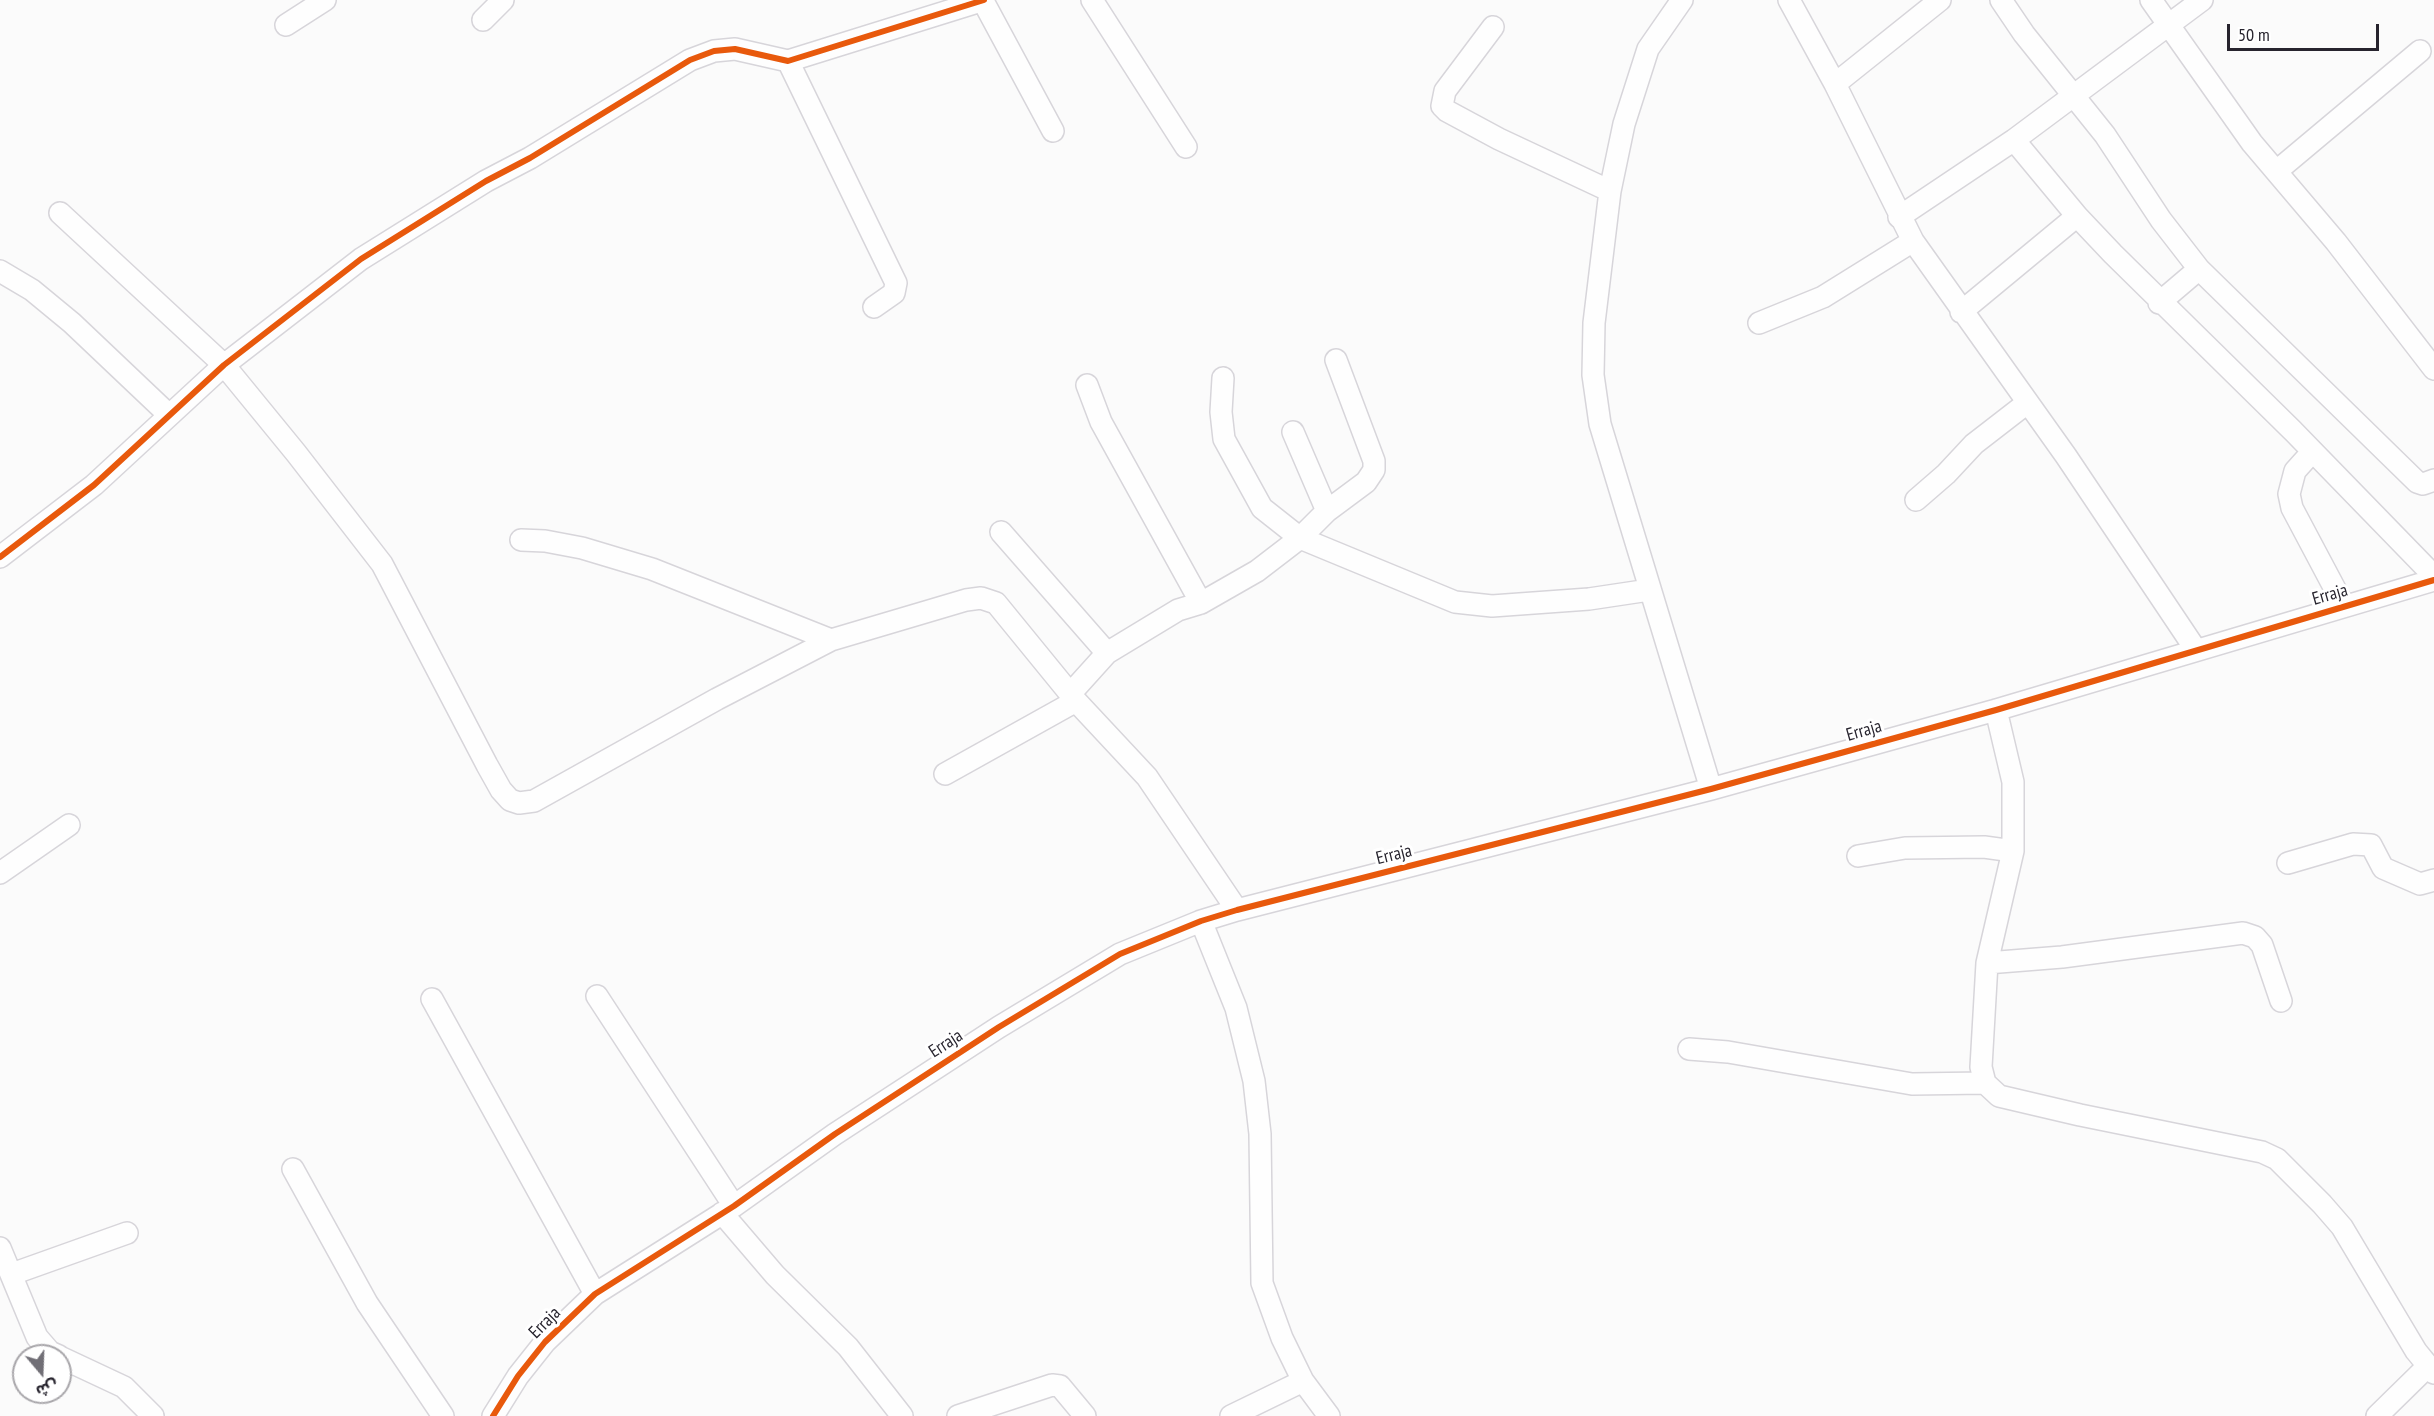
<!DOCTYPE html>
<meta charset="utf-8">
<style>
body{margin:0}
#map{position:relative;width:2434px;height:1416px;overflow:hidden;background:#fbfbfb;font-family:"PT Sans Narrow","Noto Sans Arabic",sans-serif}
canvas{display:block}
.north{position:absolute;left:12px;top:1344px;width:60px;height:60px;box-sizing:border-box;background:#fff;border:2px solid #a9a7ab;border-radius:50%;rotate:161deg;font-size:16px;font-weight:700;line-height:24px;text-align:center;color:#27242e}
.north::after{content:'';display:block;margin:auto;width:21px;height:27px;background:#716f76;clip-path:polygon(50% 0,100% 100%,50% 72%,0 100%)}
.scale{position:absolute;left:2227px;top:24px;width:152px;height:27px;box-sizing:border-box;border:3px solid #27242e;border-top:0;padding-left:8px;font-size:18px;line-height:21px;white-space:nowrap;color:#27242e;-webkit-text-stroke:4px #fff;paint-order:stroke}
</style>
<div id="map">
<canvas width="2434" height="1416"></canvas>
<div class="north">ش</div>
<div class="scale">50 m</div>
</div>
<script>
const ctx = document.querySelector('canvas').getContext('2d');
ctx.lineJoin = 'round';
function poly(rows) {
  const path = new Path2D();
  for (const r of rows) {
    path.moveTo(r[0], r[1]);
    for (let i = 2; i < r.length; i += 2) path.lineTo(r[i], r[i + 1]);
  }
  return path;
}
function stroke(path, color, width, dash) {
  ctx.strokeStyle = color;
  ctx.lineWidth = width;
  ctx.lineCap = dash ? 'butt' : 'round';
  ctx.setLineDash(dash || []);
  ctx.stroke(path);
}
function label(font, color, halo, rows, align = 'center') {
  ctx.font = font + ' "PT Sans Narrow",sans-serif';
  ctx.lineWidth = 6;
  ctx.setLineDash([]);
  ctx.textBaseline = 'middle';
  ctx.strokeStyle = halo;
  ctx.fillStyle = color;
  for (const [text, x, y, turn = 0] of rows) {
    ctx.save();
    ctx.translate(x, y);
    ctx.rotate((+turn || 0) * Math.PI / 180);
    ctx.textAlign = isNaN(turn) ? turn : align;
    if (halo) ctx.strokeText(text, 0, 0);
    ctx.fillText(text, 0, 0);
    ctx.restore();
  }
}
const minor = poly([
 [1092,0,1186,147],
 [1682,0,1648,49,1624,124,1610,191,1594,323,1593,375,1600,424,1711,789],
 [1789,0,1835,84,1913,241,2066,456,2196,650],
 [2001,0,2024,34,2105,135,2161,220,2199,269,2417,482,2423,484,2434,480],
 [2151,0,2252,143,2336,242,2434,369],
 [983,1,1053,131],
 [483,20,503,0],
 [286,25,325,0],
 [1493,27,1445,91,1442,106,1447,111,1499,139,1610,191],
 [788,61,896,283,894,293,874,307],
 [1835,84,1940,0],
 [2014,140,2077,216,2113,254,2293,431,2434,576],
 [2278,170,2420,51],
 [60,213,224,365,296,453,382,564,487,765,501,790,510,800,519,803,534,801,717,699,831,640],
 [1899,217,2014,140,2202,0],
 [0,271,32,290,72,323,169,415],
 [2159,303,2199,269],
 [1961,312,2077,216],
 [1759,323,1823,297,1913,241],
 [1223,378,1221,412,1224,439,1262,508,1300,538,1455,602,1492,606,1589,599,1649,590],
 [1293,432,1327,511],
 [2312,452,2295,471,2289,494,2292,508,2344,606],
 [1916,500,1946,474,1974,444,2027,403],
 [1001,532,1107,653],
 [521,540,545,541,582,548,652,569,831,640,966,600,981,598,996,603,1076,701,1147,777,1237,910],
 [0,557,94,485,224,365,361,259,486,181,530,158,690,60,714,51,735,49,788,61,984,0],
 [1201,603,1257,571,1300,538,1327,511,1366,482,1374,470,1374,461,1336,360],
 [1070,694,1107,653,1178,610,1201,603,1101,422,1087,385],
 [1996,710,2013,782,2013,851,1987,963,1981,1067,1985,1083,1999,1096,2080,1115,2262,1152,2277,1159,2322,1204,2342,1227,2416,1351,2434,1373],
 [945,774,1076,701],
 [1858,856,1905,848,1984,847,2013,851],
 [2288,863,2353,844,2371,845,2383,868,2420,884,2434,880],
 [0,873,69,825],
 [1201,921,1236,1008,1254,1081,1260,1134,1262,1283,1282,1338,1303,1381,1329,1416],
 [1987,963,2062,957,2243,933,2255,937,2262,945,2281,1001],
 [597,996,734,1206],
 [432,999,595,1294],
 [1689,1049,1728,1052,1912,1084,1985,1083],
 [293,1169,367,1303,443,1416],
 [722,1213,775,1275,848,1347,902,1416],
 [0,1248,37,1337,50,1352,59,1356],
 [12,1274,127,1233],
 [60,1357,124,1387,153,1416],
 [493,1416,518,1376,545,1342,595,1294,734,1206,835,1134,999,1027,1120,954,1201,921,1237,910,1711,789,1996,710,2434,580],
 [958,1416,1052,1385,1060,1386,1085,1416],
 [1231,1416,1303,1381],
 [2377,1416,2428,1366]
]);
const cycleway = poly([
 [0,557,94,485,224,365,361,259,486,181,530,158,690,60,714,51,735,49,788,61,984,0],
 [493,1416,518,1376,545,1342,595,1294,734,1206,835,1134,999,1027,1120,954,1201,921,1237,910,1711,789,1996,710,2434,580]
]);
const streetNames = [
 ["Erraja",2330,595,-16],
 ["Erraja",1864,731,-16],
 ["Erraja",1394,855,-14],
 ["Erraja",946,1044,-33],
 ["Erraja",545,1323,-45]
];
stroke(minor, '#d7d5da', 24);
stroke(minor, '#fefefe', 21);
stroke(cycleway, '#e8590c', 6);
label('18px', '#27242e', '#fff', streetNames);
</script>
